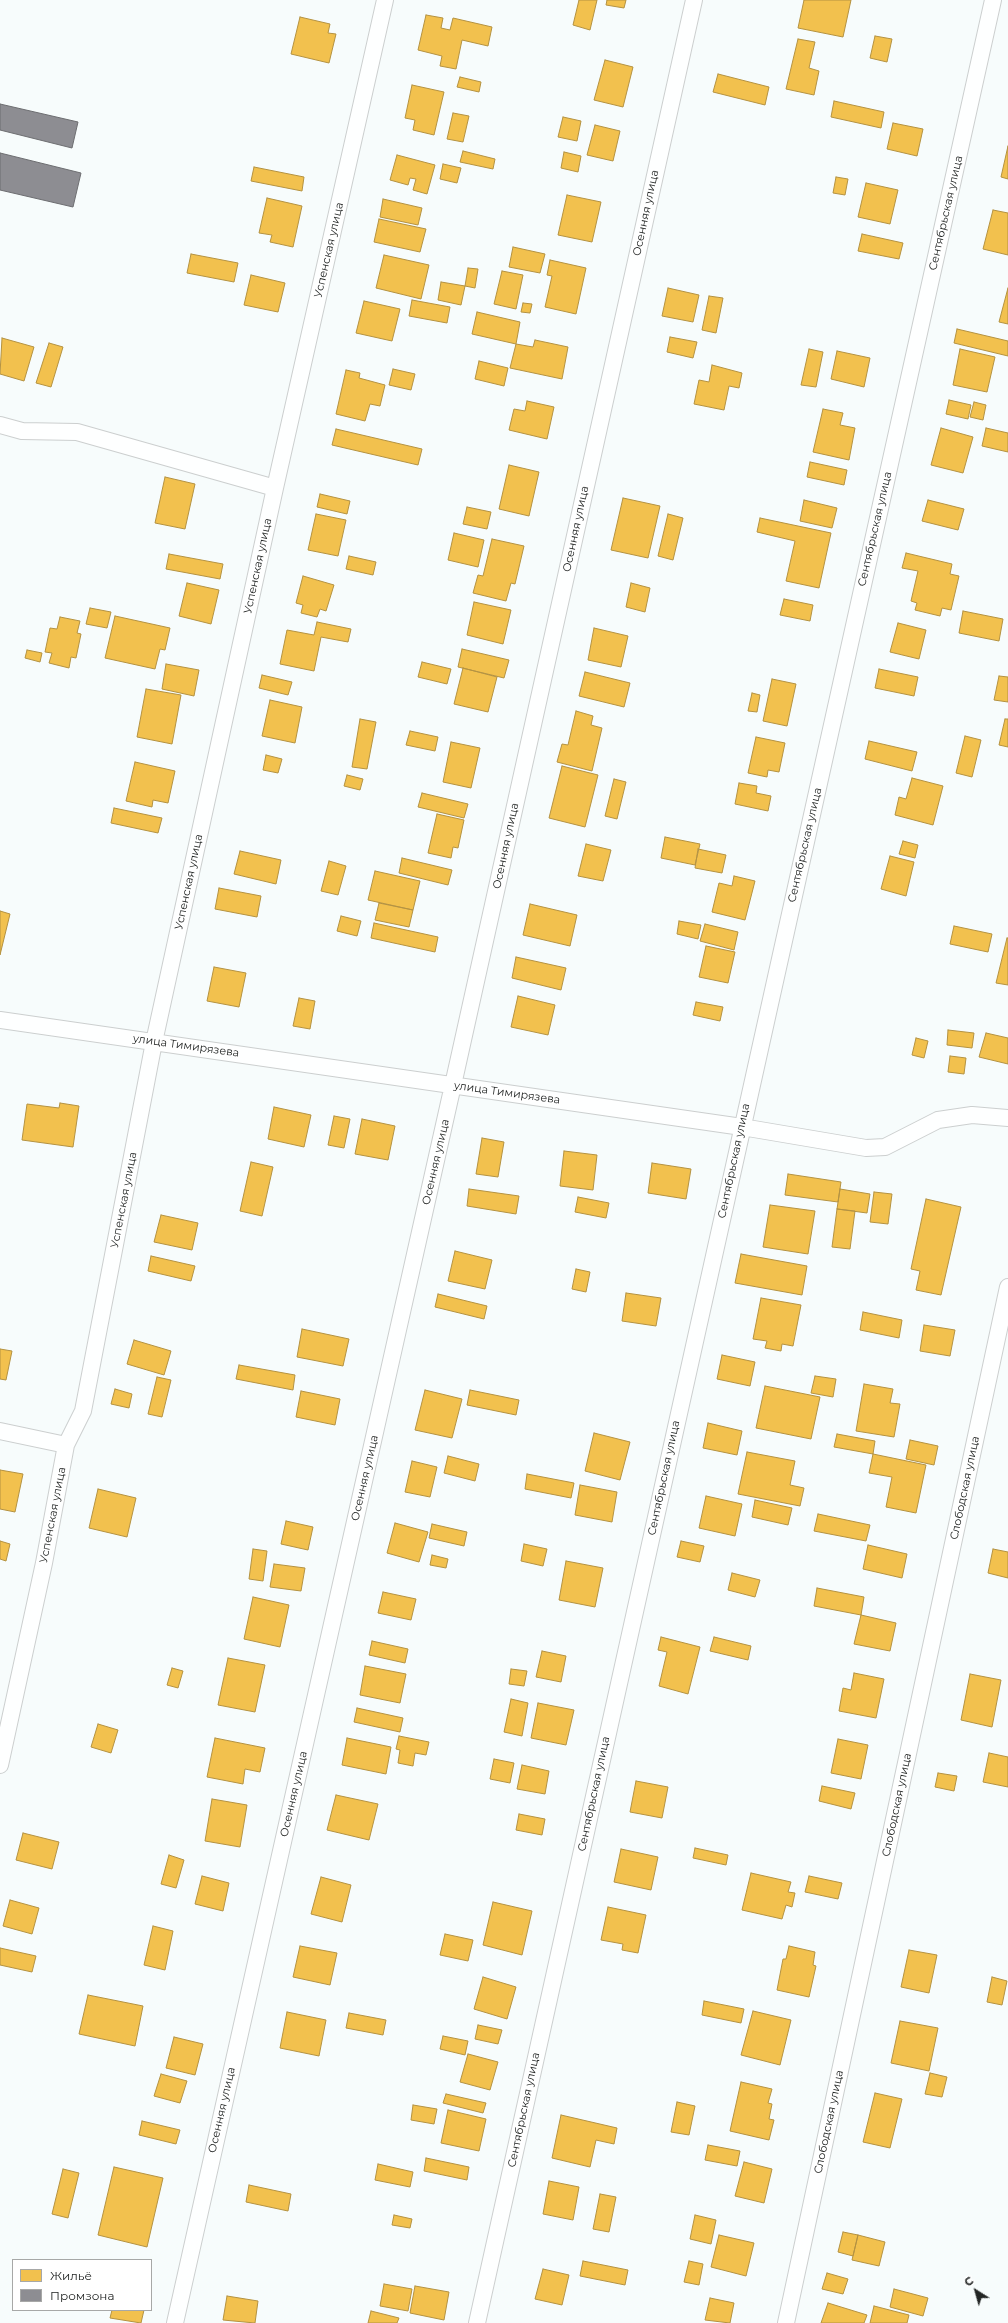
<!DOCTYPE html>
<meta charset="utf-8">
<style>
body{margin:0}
#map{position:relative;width:1008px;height:2323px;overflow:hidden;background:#f7fcfc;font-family:Montserrat,sans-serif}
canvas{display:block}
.legend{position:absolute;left:12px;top:2259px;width:140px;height:52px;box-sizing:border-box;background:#fff;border:1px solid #a7a8a7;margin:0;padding:5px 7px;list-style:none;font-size:12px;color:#222524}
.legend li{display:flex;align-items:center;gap:8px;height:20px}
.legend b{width:20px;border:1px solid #a7a8a7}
.north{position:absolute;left:956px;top:2271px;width:40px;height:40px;-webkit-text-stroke:3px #fff;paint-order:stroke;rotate:323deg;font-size:11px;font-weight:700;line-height:16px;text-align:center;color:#222524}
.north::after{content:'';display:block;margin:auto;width:14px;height:18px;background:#222524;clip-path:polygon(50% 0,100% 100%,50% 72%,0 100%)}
</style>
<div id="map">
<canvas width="1008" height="2323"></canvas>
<ul class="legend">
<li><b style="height:11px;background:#f2c14e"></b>Жильё</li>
<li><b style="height:11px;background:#8d8d92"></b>Промзона</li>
</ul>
<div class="north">С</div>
</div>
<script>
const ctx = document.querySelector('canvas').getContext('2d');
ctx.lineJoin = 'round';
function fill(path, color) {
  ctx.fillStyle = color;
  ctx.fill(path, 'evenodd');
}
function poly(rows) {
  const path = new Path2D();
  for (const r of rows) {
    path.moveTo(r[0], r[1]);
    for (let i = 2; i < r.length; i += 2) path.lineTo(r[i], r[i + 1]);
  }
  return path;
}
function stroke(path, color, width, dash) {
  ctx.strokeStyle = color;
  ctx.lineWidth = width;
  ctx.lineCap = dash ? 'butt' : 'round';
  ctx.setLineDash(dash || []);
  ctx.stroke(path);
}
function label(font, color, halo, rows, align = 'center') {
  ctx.font = font + ' Montserrat,sans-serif';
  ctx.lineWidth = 4;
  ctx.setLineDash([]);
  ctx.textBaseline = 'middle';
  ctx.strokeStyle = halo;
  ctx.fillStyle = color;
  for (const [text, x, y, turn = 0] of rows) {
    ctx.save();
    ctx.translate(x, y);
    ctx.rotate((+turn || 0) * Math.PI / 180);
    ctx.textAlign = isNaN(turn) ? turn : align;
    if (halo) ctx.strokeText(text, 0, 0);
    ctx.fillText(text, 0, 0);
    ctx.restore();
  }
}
const homes = poly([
 [579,0,597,0,590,30,573,25,579,0],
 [607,0,626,0,624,8,606,5,607,0],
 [804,0,851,0,843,37,798,28,804,0],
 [426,15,443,18,441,28,450,30,453,18,492,27,488,46,462,40,456,69,440,66,442,56,418,50,426,15],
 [300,17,330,24,328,33,336,34,329,63,291,54,300,17],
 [875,36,892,39,887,62,870,58,875,36],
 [798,39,815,42,809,68,819,71,814,95,786,89,798,39],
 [605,60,633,67,623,107,594,100,605,60],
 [718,74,769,87,765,105,713,92,718,74],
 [460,77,481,82,479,92,457,87,460,77],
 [412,85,444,92,434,135,413,130,415,120,405,118,412,85],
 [834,101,884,112,881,128,831,117,834,101],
 [453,113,469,116,463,142,447,139,453,113],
 [563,117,581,121,577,141,558,137,563,117],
 [893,123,923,129,917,156,887,149,893,123],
 [595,125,620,131,613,161,587,155,595,125],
 [1008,146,1008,179,1001,177,1008,146],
 [463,151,495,159,493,169,460,162,463,151],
 [564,152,581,156,578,172,561,168,564,152],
 [397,155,435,165,427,194,413,190,416,179,410,178,408,185,390,180,397,155],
 [443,164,461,168,457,183,440,179,443,164],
 [254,167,304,177,302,191,251,181,254,167],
 [836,177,848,179,845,195,833,193,836,177],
 [866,183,898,190,890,224,858,217,866,183],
 [567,195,601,202,592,242,558,235,567,195],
 [267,198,302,206,293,247,270,242,272,235,259,233,267,198],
 [383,199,422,208,418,225,380,217,383,199],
 [993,210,1008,213,1008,255,983,249,993,210],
 [379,219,426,229,420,252,374,242,379,219],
 [862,234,903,243,899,259,858,251,862,234],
 [513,247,545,254,540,273,509,267,513,247],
 [191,254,238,263,234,282,187,273,191,254],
 [384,255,429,265,421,299,376,288,384,255],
 [550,260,586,268,576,314,545,307,552,276,547,275,550,260],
 [468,268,478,269,475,288,465,286,468,268],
 [502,271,523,275,516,309,494,304,502,271],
 [251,275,285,283,278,312,244,305,251,275],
 [441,282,465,286,461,305,438,300,441,282],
 [668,288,699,295,693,322,662,316,668,288],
 [1008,288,1008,324,999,322,1008,288],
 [709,296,723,298,716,333,702,330,709,296],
 [412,300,450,307,447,323,409,316,412,300],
 [364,301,400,309,392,341,356,333,364,301],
 [523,303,532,304,530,313,521,312,523,303],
 [477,312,520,322,516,344,472,334,477,312],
 [957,329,1008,341,1008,356,954,343,957,329],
 [670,337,697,342,693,358,667,352,670,337],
 [2,338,34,347,24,381,0,374,2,338],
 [535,340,568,347,562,379,510,368,516,344,533,347,535,340],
 [49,343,63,347,51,387,36,383,49,343],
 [809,349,823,352,816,387,801,385,809,349],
 [960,349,995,357,987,392,953,385,960,349],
 [837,351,870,358,864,387,831,379,837,351],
 [479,361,508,368,504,386,475,379,479,361],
 [712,365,742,373,739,388,729,386,724,410,694,404,699,380,709,382,712,365],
 [393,369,415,374,411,390,389,385,393,369],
 [346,370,360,373,359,378,385,385,380,406,370,404,365,421,336,414,346,370],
 [949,400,971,405,968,419,946,414,949,400],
 [527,401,554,407,547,439,509,430,514,409,525,411,527,401],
 [974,402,986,405,983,420,970,417,974,402],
 [823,409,843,413,840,425,855,428,849,460,813,452,823,409],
 [941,428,973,437,963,473,931,465,941,428],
 [986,428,1008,433,1008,452,982,446,986,428],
 [336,429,422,449,418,465,332,445,336,429],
 [810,462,847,470,844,485,807,477,810,462],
 [509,465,539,472,529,516,499,509,509,465],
 [165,477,195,484,185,529,155,523,165,477],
 [320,494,350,501,347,514,317,507,320,494],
 [623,498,660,506,648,558,611,550,623,498],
 [804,500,837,508,832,528,800,521,804,500],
 [928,500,964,509,958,530,922,521,928,500],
 [467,507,491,512,487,529,463,524,467,507],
 [316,514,346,520,338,556,308,550,316,514],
 [668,514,683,518,673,560,658,556,668,514],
 [760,518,831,533,819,588,786,581,795,541,757,532,760,518],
 [454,533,484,540,478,567,448,560,454,533],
 [492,539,524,546,515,584,511,583,506,601,473,593,478,575,483,576,492,539],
 [906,553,952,564,950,574,959,576,951,610,942,608,940,616,915,610,917,603,911,601,918,571,902,568,906,553],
 [169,554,223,564,220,579,166,569,169,554],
 [349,556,376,562,373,575,346,569,349,556],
 [303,576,334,585,326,611,320,609,317,617,301,613,303,605,296,603,303,576],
 [187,583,219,590,211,624,179,616,187,583],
 [631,583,650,588,645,612,626,607,631,583],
 [784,599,813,605,810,621,780,615,784,599],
 [474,602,511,610,503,644,467,635,474,602],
 [90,608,111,612,107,628,86,624,90,608],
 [963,611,1003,619,999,641,959,633,963,611],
 [115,616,170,628,165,650,160,649,155,669,105,658,115,616],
 [60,617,80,621,77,633,81,634,76,658,71,657,69,668,49,663,52,653,45,652,50,628,57,629,60,617],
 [317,622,351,629,348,642,321,637,314,671,280,664,287,630,314,635,317,622],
 [898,623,926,630,919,659,890,652,898,623],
 [594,628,628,636,621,667,588,660,594,628],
 [462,649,509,660,504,678,458,667,462,649],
 [27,650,42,653,40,662,25,658,27,650],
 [422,662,451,669,447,684,418,677,422,662],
 [166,664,199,670,194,696,162,689,166,664],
 [463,668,497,677,488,712,454,704,463,668],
 [879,669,918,677,914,696,875,688,879,669],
 [585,672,630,683,624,707,579,696,585,672],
 [262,675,292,682,288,695,259,688,262,675],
 [999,676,1008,677,1008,702,994,700,999,676],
 [772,679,796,684,787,726,763,721,772,679],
 [146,689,181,695,172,744,137,737,146,689],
 [752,693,760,695,757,712,748,711,752,693],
 [270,700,302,707,295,743,262,736,270,700],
 [576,711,593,716,591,725,602,728,592,771,557,762,562,744,568,745,576,711],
 [360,719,376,722,367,769,352,767,360,719],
 [1005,719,1008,719,1008,747,999,745,1005,719],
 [410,731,438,737,435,751,406,745,410,731],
 [965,736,981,740,972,777,956,773,965,736],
 [756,737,785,743,779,772,768,770,767,777,748,773,756,737],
 [869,741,917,752,912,771,865,759,869,741],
 [451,742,480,748,471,788,443,782,451,742],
 [266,755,282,759,278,773,263,770,266,755],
 [135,762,175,771,168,803,153,800,152,807,126,801,135,762],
 [562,766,598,775,585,827,549,818,562,766],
 [347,775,363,779,360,790,344,786,347,775],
 [912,778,943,786,933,825,895,815,899,797,906,799,912,778],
 [614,779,626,782,617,819,605,816,614,779],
 [739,783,757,786,756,793,771,796,768,811,735,804,739,783],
 [422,793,468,804,464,818,418,807,422,793],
 [114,808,162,818,158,833,111,823,114,808],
 [437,814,464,820,458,848,453,847,451,858,428,853,437,814],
 [665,837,700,844,695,865,661,858,665,837],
 [903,841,918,845,915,858,899,854,903,841],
 [586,844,611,850,603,881,578,876,586,844],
 [698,849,726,855,722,873,695,868,698,849],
 [240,851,281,860,276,884,234,874,240,851],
 [890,856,914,862,906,896,881,889,890,856],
 [402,858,452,870,448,885,399,873,402,858],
 [329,861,346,866,338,895,321,891,329,861],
 [375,871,420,881,413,910,368,900,375,871],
 [734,876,755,881,745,920,712,912,719,883,732,886,734,876],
 [219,888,261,896,257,917,215,909,219,888],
 [379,903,413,910,409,927,375,920,379,903],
 [530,904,577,915,570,946,523,935,530,904],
 [0,911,10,914,0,955,0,911],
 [341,916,361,921,357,936,337,931,341,916],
 [679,921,701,925,698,939,677,934,679,921],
 [374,923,438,937,435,952,371,938,374,923],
 [705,924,738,932,734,950,700,941,705,924],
 [954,926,992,934,988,952,950,944,954,926],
 [1007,938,1008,938,1008,985,996,983,1007,938],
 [706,946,735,952,728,983,699,977,706,946],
 [516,957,566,968,561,990,512,978,516,957],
 [214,967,246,973,239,1007,207,1001,214,967],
 [518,996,555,1005,548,1035,511,1027,518,996],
 [299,998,315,1001,310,1029,293,1026,299,998],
 [696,1002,723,1007,720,1021,693,1015,696,1002],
 [948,1030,974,1033,972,1048,947,1045,948,1030],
 [986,1033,1008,1038,1008,1064,979,1057,986,1033],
 [916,1038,928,1041,924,1058,912,1055,916,1038],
 [950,1056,966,1058,964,1074,948,1072,950,1056],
 [60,1103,79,1106,73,1147,22,1140,27,1104,59,1108,60,1103],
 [274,1107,311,1115,304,1147,268,1139,274,1107],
 [334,1116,350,1119,344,1148,328,1145,334,1116],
 [362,1119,395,1126,388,1160,355,1154,362,1119],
 [482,1138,504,1142,498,1177,476,1174,482,1138],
 [564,1151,597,1155,593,1190,560,1186,564,1151],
 [251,1162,273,1167,262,1216,240,1211,251,1162],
 [652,1163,691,1169,686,1199,648,1193,652,1163],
 [788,1174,841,1182,838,1202,785,1195,788,1174],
 [469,1189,519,1196,516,1214,467,1206,469,1189],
 [840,1189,870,1194,867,1213,837,1209,840,1189],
 [874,1192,892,1194,888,1224,870,1222,874,1192],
 [578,1197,609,1203,606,1218,575,1212,578,1197],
 [926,1199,961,1207,941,1295,916,1290,920,1271,911,1269,926,1199],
 [770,1205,815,1211,808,1254,763,1247,770,1205],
 [837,1209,855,1211,850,1249,832,1247,837,1209],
 [161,1215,198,1223,192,1250,154,1242,161,1215],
 [455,1251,492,1260,485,1289,448,1281,455,1251],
 [741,1254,807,1266,802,1295,735,1283,741,1254],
 [151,1256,195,1266,191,1281,148,1271,151,1256],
 [576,1269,590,1272,586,1292,572,1289,576,1269],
 [626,1293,661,1298,656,1326,622,1321,626,1293],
 [438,1294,487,1306,484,1319,435,1307,438,1294],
 [761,1298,801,1305,793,1346,782,1344,781,1351,765,1348,767,1341,753,1339,761,1298],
 [863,1312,902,1320,899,1338,860,1330,863,1312],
 [924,1325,955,1330,950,1356,920,1351,924,1325],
 [302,1329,349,1339,343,1366,297,1357,302,1329],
 [134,1340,171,1351,164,1375,127,1364,134,1340],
 [0,1349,12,1351,6,1380,0,1379,0,1349],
 [722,1355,755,1362,750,1386,717,1379,722,1355],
 [239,1365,295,1375,293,1390,236,1379,239,1365],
 [815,1376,836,1379,833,1397,811,1393,815,1376],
 [157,1377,171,1380,162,1417,148,1414,157,1377],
 [864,1384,893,1389,890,1403,900,1404,894,1437,856,1431,864,1384],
 [765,1386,820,1397,811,1439,756,1428,765,1386],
 [115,1389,132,1394,129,1408,111,1404,115,1389],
 [425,1390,462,1399,452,1438,415,1430,425,1390],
 [470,1390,519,1400,516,1415,467,1405,470,1390],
 [301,1391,340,1399,335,1425,296,1417,301,1391],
 [708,1423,742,1431,737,1455,703,1448,708,1423],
 [594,1433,630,1442,620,1480,585,1471,594,1433],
 [837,1434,875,1441,873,1454,834,1447,837,1434],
 [910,1440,938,1446,934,1465,906,1459,910,1440],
 [747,1452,795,1461,790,1485,804,1488,800,1506,738,1494,747,1452],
 [873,1454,926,1465,916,1513,886,1507,892,1477,869,1473,873,1454],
 [448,1456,479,1464,475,1481,444,1473,448,1456],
 [412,1461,437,1467,430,1497,405,1492,412,1461],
 [0,1470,23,1474,15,1512,0,1509,0,1470],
 [527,1474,574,1483,571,1498,525,1489,527,1474],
 [580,1485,617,1492,612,1522,575,1515,580,1485],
 [98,1489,136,1498,127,1537,89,1528,98,1489],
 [706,1496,742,1504,735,1536,699,1528,706,1496],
 [755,1500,792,1508,788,1525,752,1517,755,1500],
 [818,1514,870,1525,866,1541,814,1531,818,1514],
 [286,1521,313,1527,308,1550,281,1544,286,1521],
 [395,1523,428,1532,419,1562,387,1553,395,1523],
 [432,1524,467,1532,464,1546,429,1538,432,1524],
 [0,1541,10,1544,6,1561,0,1559,0,1541],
 [681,1541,704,1546,700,1562,677,1557,681,1541],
 [524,1544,547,1549,543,1566,521,1561,524,1544],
 [868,1545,907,1554,902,1578,863,1569,868,1545],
 [253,1549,267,1551,263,1581,249,1579,253,1549],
 [993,1549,1008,1552,1008,1578,988,1573,993,1549],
 [432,1555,448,1559,446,1568,430,1565,432,1555],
 [566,1561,603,1568,595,1607,559,1600,566,1561],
 [274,1564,305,1568,301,1591,270,1587,274,1564],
 [732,1573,760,1580,755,1597,728,1590,732,1573],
 [817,1588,864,1597,861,1615,814,1606,817,1588],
 [383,1592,416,1599,411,1620,378,1613,383,1592],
 [253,1597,289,1605,280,1647,244,1639,253,1597],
 [861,1615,896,1623,890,1651,854,1644,861,1615],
 [661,1637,700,1647,688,1694,659,1686,667,1652,658,1650,661,1637],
 [714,1637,751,1646,748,1660,710,1651,714,1637],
 [372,1641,408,1649,405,1663,369,1655,372,1641],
 [542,1651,566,1656,561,1682,536,1677,542,1651],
 [228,1658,265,1665,255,1712,218,1705,228,1658],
 [365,1666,406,1674,400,1703,360,1695,365,1666],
 [172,1668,183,1671,178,1688,167,1685,172,1668],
 [511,1669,527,1671,524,1686,509,1684,511,1669],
 [854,1673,884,1679,876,1718,839,1711,843,1688,851,1690,854,1673],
 [970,1674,1001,1680,992,1727,961,1720,970,1674],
 [511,1699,528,1703,522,1736,504,1732,511,1699],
 [538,1703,574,1710,566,1745,531,1738,538,1703],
 [357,1708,403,1718,400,1732,354,1722,357,1708],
 [98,1724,118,1730,111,1753,91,1747,98,1724],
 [399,1736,429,1742,426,1755,415,1753,413,1766,398,1763,400,1750,396,1749,399,1736],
 [215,1738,265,1748,260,1772,245,1769,243,1784,207,1777,215,1738],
 [347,1738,391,1747,386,1774,342,1765,347,1738],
 [838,1739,868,1745,861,1779,831,1773,838,1739],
 [989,1753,1008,1757,1008,1787,983,1782,989,1753],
 [494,1759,514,1763,510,1783,490,1779,494,1759],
 [522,1765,549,1771,545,1794,517,1789,522,1765],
 [938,1773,957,1776,954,1791,935,1787,938,1773],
 [636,1781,668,1787,662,1818,630,1812,636,1781],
 [822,1786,855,1793,851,1809,819,1801,822,1786],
 [336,1795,378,1804,369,1840,327,1830,336,1795],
 [212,1799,247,1805,240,1847,205,1841,212,1799],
 [519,1814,545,1819,542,1835,516,1830,519,1814],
 [23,1833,59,1842,52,1869,16,1860,23,1833],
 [695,1848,728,1855,726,1865,693,1858,695,1848],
 [621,1849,658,1857,651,1890,614,1882,621,1849],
 [169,1855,184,1860,176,1888,161,1884,169,1855],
 [751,1873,791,1882,788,1892,795,1893,792,1907,786,1905,782,1919,742,1910,751,1873],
 [202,1876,229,1883,223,1911,195,1904,202,1876],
 [809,1876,842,1883,838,1899,805,1892,809,1876],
 [321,1877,351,1885,342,1922,311,1914,321,1877],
 [10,1900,39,1908,32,1934,3,1926,10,1900],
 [493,1902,532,1911,522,1955,483,1945,493,1902],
 [608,1907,646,1915,638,1953,622,1950,623,1944,601,1940,608,1907],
 [153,1926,173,1931,165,1970,144,1965,153,1926],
 [445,1934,473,1940,468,1961,440,1955,445,1934],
 [300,1946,337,1953,330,1985,293,1977,300,1946],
 [789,1946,815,1952,813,1965,816,1966,809,1997,777,1990,783,1959,786,1959,789,1946],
 [0,1948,36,1956,32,1972,0,1965,0,1948],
 [909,1950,937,1955,929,1993,901,1987,909,1950],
 [483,1977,516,1987,507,2019,474,2009,483,1977],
 [992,1977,1007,1981,1002,2005,987,2002,992,1977],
 [88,1995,143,2006,135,2046,79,2034,88,1995],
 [704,2001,744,2009,741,2023,702,2015,704,2001],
 [753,2011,791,2020,780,2065,741,2055,753,2011],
 [287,2012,326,2020,319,2056,280,2048,287,2012],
 [349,2013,386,2020,383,2035,346,2028,349,2013],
 [900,2021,938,2028,929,2071,891,2063,900,2021],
 [478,2025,502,2030,498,2044,475,2039,478,2025],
 [443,2036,468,2041,465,2055,440,2049,443,2036],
 [174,2037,203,2044,195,2075,166,2068,174,2037],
 [468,2054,498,2062,490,2090,460,2082,468,2054],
 [930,2073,947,2077,942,2097,925,2094,930,2073],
 [161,2074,187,2081,180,2103,154,2096,161,2074],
 [741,2082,772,2089,768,2103,772,2104,769,2119,774,2120,769,2140,730,2131,741,2082],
 [875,2093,902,2099,890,2148,863,2142,875,2093],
 [446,2094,486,2103,483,2113,443,2103,446,2094],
 [677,2102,695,2106,689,2135,671,2132,677,2102],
 [413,2105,437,2109,434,2124,411,2120,413,2105],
 [448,2110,486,2119,479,2151,441,2143,448,2110],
 [561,2115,617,2128,614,2144,596,2140,590,2167,552,2158,561,2115],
 [142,2121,180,2130,176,2144,139,2135,142,2121],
 [708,2145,740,2151,737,2166,705,2160,708,2145],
 [426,2158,469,2167,467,2180,424,2171,426,2158],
 [744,2162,772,2169,764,2203,735,2196,744,2162],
 [378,2164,413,2172,410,2187,375,2180,378,2164],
 [114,2167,163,2178,147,2247,98,2235,114,2167],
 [63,2169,79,2173,68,2218,52,2214,63,2169],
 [549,2181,579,2187,573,2220,543,2214,549,2181],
 [249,2185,291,2194,288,2211,246,2202,249,2185],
 [600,2194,616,2197,609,2232,593,2229,600,2194],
 [394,2215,412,2219,410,2228,392,2225,394,2215],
 [695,2215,716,2220,711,2244,690,2239,695,2215],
 [843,2232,858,2235,853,2256,838,2252,843,2232],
 [719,2235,754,2243,746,2276,711,2267,719,2235],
 [858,2235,885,2242,879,2266,852,2260,858,2235],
 [583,2261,628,2270,625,2285,580,2276,583,2261],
 [689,2261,703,2264,699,2285,684,2282,689,2261],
 [543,2269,569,2275,562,2305,535,2299,543,2269],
 [827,2273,848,2279,843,2294,822,2289,827,2273],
 [384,2284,412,2289,408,2311,380,2306,384,2284],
 [415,2286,449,2292,444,2320,410,2313,415,2286],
 [894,2289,928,2298,923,2316,890,2307,894,2289],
 [227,2296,258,2301,255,2323,223,2320,227,2296],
 [710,2298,734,2303,730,2323,705,2320,710,2298],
 [828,2303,867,2315,864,2323,821,2323,828,2303],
 [874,2306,909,2315,907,2323,870,2323,874,2306],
 [112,2310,144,2310,141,2323,110,2318,112,2310],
 [371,2311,399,2318,397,2323,368,2323,371,2311]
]);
const industry = poly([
 [0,104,78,122,72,148,0,130,0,104],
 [0,153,81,173,73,207,0,190,0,153]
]);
const street = poly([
 [0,425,22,431,77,432,275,488],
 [0,1020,742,1127,866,1148,885,1147,938,1120,972,1115,1008,1118],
 [0,1431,66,1445],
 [0,1765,44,1563,66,1445,83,1411,154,1042,275,488,385,0],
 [175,2323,453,1085,694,0],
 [477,2323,993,0],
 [786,2323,1008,1287]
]);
const streetNames = [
 ["Осенняя улица",646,213,-78],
 ["Сентябрьская улица",946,213,-77],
 ["Успенская улица",329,250,-77],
 ["Осенняя улица",576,529,-78],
 ["Сентябрьская улица",875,529,-77],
 ["Успенская улица",258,566,-78],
 ["Сентябрьская улица",805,845,-77],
 ["Осенняя улица",506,846,-78],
 ["Успенская улица",189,882,-78],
 ["улица Тимирязева",186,1046,8],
 ["улица Тимирязева",507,1093,8],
 ["Сентябрьская улица",734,1161,-78],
 ["Осенняя улица",436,1162,-77],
 ["Успенская улица",124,1200,-79],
 ["Осенняя улица",365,1478,-77],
 ["Сентябрьская улица",664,1478,-78],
 ["Слободская улица",965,1488,-78],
 ["Успенская улица",53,1515,-79],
 ["Осенняя улица",294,1794,-77],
 ["Сентябрьская улица",594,1794,-78],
 ["Слободская улица",897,1805,-78],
 ["Осенняя улица",222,2110,-77],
 ["Сентябрьская улица",524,2110,-78],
 ["Слободская улица",829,2122,-78]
];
fill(homes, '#f2c14e');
stroke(homes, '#b49241', 1);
fill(industry, '#8d8d92');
stroke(industry, '#6d6e71', 1);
stroke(street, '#cccfcf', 18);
stroke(street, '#feffff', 16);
label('11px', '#222524', '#fff', streetNames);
</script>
